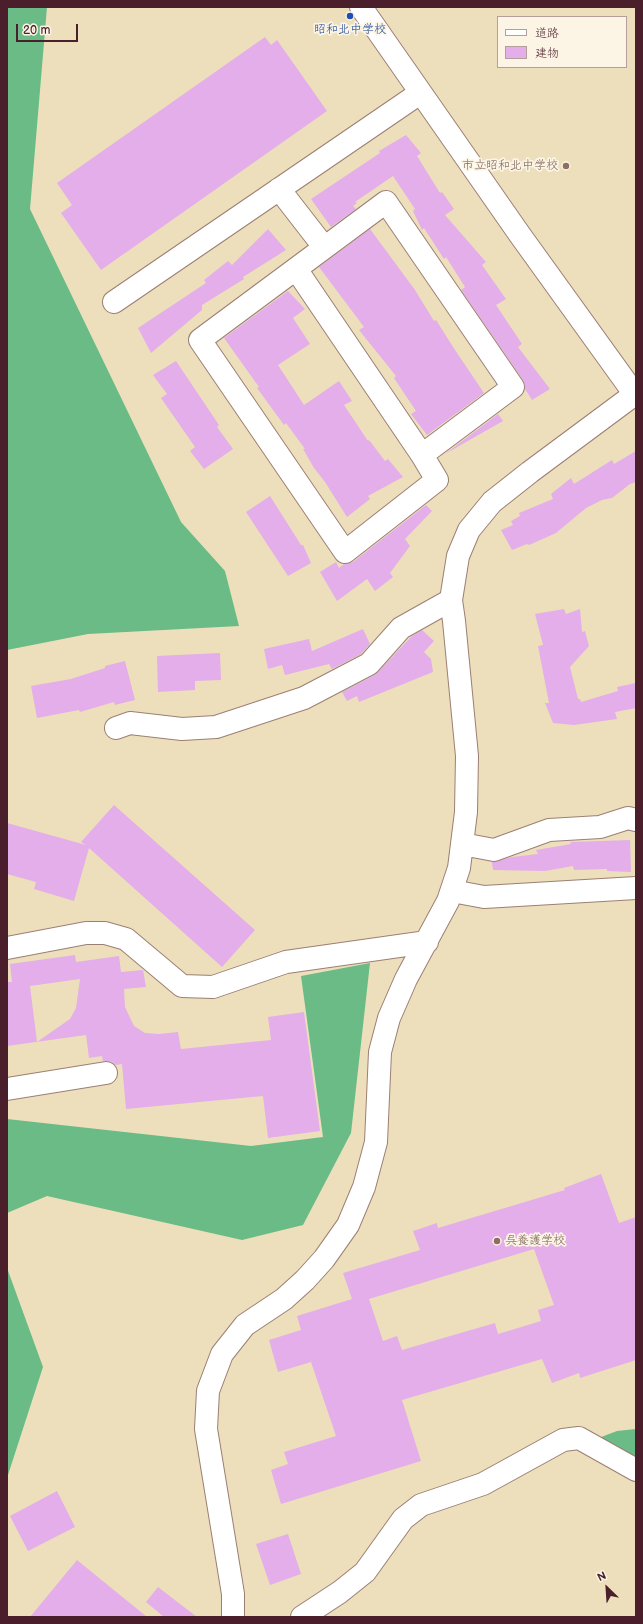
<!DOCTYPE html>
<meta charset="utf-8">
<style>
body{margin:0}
#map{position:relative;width:643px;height:1624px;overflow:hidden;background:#eddfbc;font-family:"Balsamiq Sans","Klee One",sans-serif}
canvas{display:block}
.frame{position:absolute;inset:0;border:8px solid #4a1f2b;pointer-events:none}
.legend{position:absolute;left:497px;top:16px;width:130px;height:52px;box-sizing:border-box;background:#fcf5e5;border:1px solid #b59f9b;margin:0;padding:5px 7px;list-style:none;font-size:12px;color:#4a1f2b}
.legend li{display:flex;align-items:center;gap:8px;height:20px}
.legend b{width:20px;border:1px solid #b59f9b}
.north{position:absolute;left:587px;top:1568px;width:40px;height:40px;-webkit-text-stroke:3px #fcf5e5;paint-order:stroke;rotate:335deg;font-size:11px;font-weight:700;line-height:16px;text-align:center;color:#4a1f2b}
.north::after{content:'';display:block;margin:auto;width:14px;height:18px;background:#4a1f2b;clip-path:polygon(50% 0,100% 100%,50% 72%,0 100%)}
.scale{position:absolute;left:16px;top:24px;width:62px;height:18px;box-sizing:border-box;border:2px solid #4a1f2b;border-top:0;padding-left:5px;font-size:12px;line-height:14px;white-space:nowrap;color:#4a1f2b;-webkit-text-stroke:3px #fcf5e5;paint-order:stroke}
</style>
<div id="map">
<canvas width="643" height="1624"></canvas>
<div class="frame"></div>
<ul class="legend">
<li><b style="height:5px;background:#fff"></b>道路</li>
<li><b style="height:11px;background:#e3aee9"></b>建物</li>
</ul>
<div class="north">N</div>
<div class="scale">20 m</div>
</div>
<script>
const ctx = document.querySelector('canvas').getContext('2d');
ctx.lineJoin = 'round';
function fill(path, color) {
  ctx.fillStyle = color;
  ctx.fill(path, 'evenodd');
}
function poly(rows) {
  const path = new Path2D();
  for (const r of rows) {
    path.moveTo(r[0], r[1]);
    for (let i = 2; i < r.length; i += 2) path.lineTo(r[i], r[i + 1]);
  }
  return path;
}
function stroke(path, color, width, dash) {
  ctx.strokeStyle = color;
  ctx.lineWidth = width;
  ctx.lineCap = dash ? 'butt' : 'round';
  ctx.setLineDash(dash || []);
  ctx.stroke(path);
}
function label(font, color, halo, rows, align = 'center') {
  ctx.font = font + ' "Balsamiq Sans","Klee One",sans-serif';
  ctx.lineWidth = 3.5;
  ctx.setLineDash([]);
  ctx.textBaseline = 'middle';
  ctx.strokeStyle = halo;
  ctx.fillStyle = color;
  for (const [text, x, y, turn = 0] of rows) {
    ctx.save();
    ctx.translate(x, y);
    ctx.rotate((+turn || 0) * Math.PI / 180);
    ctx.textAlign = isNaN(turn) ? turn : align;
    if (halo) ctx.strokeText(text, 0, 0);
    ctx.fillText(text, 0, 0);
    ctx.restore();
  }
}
const forest = poly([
 [7,7,47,7,30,209,181,522,225,571,239,626,88,634,7,650],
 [370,963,351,1133,303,1225,242,1240,47,1196,7,1213,7,1119,251,1146,323,1137,301,976],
 [7,1268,43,1367,7,1478],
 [636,1429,636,1470,588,1442,617,1431]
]);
const building = poly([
 [265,37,271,45,277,40,327,111,101,270,61,213,72,205,57,183],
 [406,135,421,153,417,156,440,193,442,192,454,209,445,215,486,262,482,265,506,299,496,305,522,344,518,347,550,389,532,400,525,389,523,380,461,290,465,287,446,257,444,259,424,228,422,230,413,211,415,209,393,176,355,202,357,203,353,206,356,209,331,227,311,199,380,153,379,151],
 [268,229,286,250,243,277,244,279,202,305,202,310,151,353,138,328,206,283,204,280,228,261,232,265],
 [370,229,415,290,434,321,436,320,455,350,484,393,427,435,411,414,416,411,394,378,396,376,359,330,364,327,319,267],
 [288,291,305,309,293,318,310,344,278,365,304,405,339,381,352,401,344,405,368,441,369,440,385,461,388,459,403,477,368,496,370,499,347,517,325,482,314,468,303,449,305,449,286,423,284,425,257,388,259,387,224,338],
 [176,361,219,425,217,427,233,449,204,469,190,451,195,447,161,398,167,394,153,375],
 [498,414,503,421,445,454],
 [636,451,636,482,630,484,612,498,602,500,586,508,556,533,529,545,527,544,512,550,501,530,513,525,511,521,520,516,519,513,553,499,551,494,571,478,574,484,612,460,614,464],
 [270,496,301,545,303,545,311,563,288,576,246,512],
 [426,505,432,511,405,539,410,546,390,573,393,577,375,591,367,579,337,601,320,572,336,562,339,568,344,564,353,562],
 [564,609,566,614,580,609,582,632,585,631,589,646,570,667,578,699,580,699,581,702,618,691,617,687,636,683,636,708,615,712,617,719,574,725,553,723,545,703,549,703,538,646,543,645,535,614],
 [363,629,370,644,361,654,332,669,329,664,285,675,282,665,268,669,264,649,309,639,312,651],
 [422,630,434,641,424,652,431,659,433,672,359,702,357,696,347,701,342,692,375,675,412,636],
 [220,653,221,680,195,681,195,690,158,692,157,656],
 [125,661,135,700,115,705,114,702,80,712,79,710,37,718,31,686,71,679,105,668,105,666],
 [114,805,255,930,222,967,89,848,74,901,34,889,36,882,7,874,7,823,86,845,81,842],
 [630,840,631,872,607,871,607,869,574,870,573,866,545,871,493,870,492,862,512,857,538,854,536,850,571,844,570,842],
 [75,955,76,962,119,956,121,972,143,970,146,987,124,989,125,1007,134,1026,145,1033,159,1034,178,1032,181,1049,271,1040,268,1017,304,1012,320,1131,268,1138,263,1096,126,1109,122,1064,116,1065,110,1061,103,1061,102,1056,89,1058,86,1035,7,1046,7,982,12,982,10,964],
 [80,979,76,1008,70,1019,37,1042,30,986],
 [601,1174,619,1223,636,1217,636,1360,580,1378,579,1373,552,1383,542,1359,402,1400,421,1461,281,1504,271,1470,288,1464,284,1452,336,1436,311,1362,278,1372,269,1340,301,1330,297,1316,352,1299,343,1273,420,1250,413,1231,437,1223,438,1228,565,1190,564,1188],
 [534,1249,554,1305,538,1310,541,1321,498,1334,495,1323,402,1350,397,1336,383,1341,369,1299],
 [57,1491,75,1527,28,1551,10,1516],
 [288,1534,301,1574,270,1585,256,1544],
 [77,1560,147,1617,30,1617],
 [158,1587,197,1617,164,1617,146,1602]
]);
const minor = poly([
 [361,7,520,235,636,396],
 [279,189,324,247],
 [386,202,513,387,422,455,437,480,345,552,200,340,386,202],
 [296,269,422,455],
 [114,302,420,93],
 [116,728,130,723,182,729,216,727,304,698,369,664,401,628,451,600],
 [462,844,494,850,549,830,600,827,628,818,636,820],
 [452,891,484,897,636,888],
 [7,948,86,933,105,933,126,939,182,986,213,987,286,962,427,942],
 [7,1089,106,1073],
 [233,1617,233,1594,206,1429,208,1391,222,1354,245,1325,284,1299,305,1280,324,1259,348,1225,364,1187,376,1142,380,1052,389,1018,406,979,448,901,459,868,466,812,467,756,454,621,451,600,458,556,469,530,492,502,530,472,635,394],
 [302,1617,340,1592,365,1572,403,1519,421,1505,483,1484,563,1440,579,1438,636,1470]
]);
const markers = [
 [350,16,4,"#1a4fb4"],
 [566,166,4,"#8d6e63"],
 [497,1241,4,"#8d6e63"]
];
const transitNames = [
 ["昭和北中学校",350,30]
];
const educationNames = [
 ["市立昭和北中学校",558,166],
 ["呉養護学校",505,1241,"left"]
];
fill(forest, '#6abb86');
fill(building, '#e3aee9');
stroke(minor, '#9c7f74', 24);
stroke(minor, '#fff', 22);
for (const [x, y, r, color] of markers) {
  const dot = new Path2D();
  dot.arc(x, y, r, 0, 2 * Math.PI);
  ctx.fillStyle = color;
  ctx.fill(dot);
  stroke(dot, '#fcf5e5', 1.5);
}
label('12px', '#164399', '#fcf5e5', transitNames);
label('12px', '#785e54', '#fcf5e5', educationNames, 'right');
</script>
